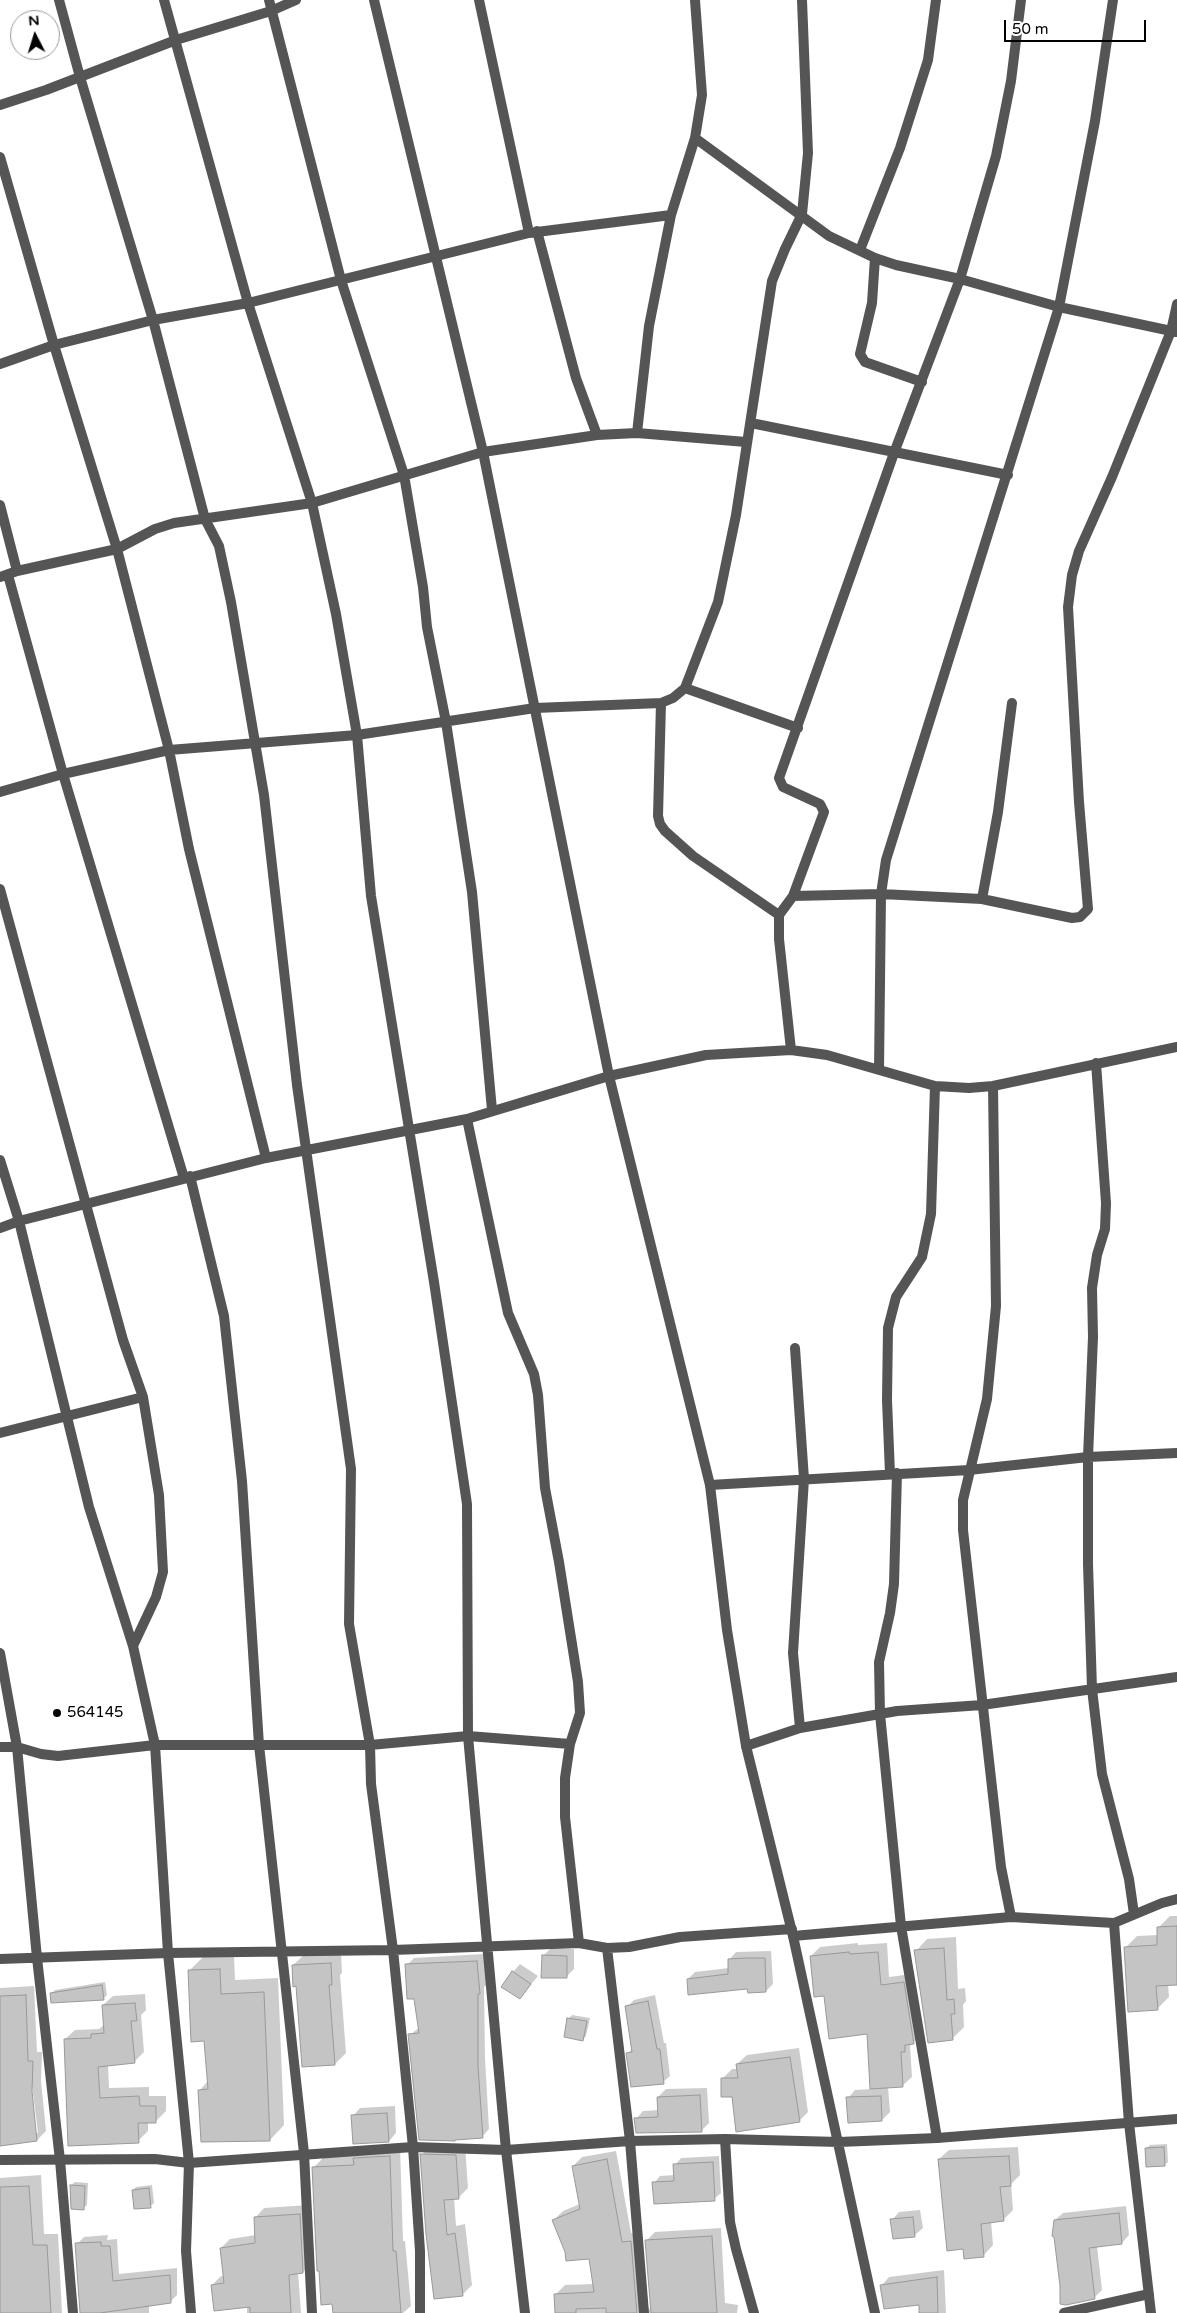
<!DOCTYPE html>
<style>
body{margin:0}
#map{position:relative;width:1177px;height:2313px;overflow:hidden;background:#fff;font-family:"Varela Round",sans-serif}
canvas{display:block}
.north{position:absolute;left:10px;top:10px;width:50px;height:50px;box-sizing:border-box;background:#fff;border:1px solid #999;border-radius:50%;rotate:355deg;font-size:14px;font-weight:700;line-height:20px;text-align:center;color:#000}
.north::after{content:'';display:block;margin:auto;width:18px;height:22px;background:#000;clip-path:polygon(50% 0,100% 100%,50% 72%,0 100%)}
.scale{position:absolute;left:1004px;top:20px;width:142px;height:22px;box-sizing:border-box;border:2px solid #000;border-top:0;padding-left:6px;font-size:15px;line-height:18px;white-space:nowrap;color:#000;-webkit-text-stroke:4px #fff;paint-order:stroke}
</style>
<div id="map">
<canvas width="1177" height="2313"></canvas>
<div class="north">N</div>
<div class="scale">50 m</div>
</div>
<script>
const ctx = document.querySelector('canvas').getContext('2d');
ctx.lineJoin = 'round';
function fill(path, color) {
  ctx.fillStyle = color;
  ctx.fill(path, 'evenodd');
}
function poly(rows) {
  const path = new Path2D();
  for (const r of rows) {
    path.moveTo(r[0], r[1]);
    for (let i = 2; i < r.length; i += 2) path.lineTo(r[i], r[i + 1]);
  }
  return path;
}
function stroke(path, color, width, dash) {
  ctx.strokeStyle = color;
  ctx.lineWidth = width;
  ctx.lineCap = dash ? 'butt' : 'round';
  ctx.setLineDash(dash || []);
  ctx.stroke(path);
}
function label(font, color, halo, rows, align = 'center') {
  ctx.font = font + ' "Varela Round",sans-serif';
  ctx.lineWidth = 4.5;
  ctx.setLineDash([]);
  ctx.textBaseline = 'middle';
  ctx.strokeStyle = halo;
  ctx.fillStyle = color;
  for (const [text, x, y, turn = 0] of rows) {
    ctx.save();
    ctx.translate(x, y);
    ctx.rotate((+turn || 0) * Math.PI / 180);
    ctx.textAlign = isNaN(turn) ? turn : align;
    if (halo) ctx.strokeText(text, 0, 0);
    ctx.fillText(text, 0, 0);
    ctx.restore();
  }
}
const shadow = poly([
 [1170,1916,1177,1916,1177,1984,1168,1984,1169,1997,1157,2009,1125,1948,1137,1936,1158,1935,1158,1928],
 [956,1937,958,1989,965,1988,966,2001,963,2005,964,2027,952,2039,916,1951,927,1939],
 [858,1943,858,1945,887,1943,889,1977,912,1974,923,2033,910,2046,912,2077,902,2086,888,2087,890,2112,882,2120,848,2098,855,2090,871,2089,868,2033,826,1995,811,1956,820,1947],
 [551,1948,574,1949,574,1969,566,1977,543,1956],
 [771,1951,773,1984,766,1991,688,1979,695,1972,729,1968,729,1960,736,1952],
 [341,1953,342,1973,340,1975,346,2053,335,2064,297,1985,293,1965,304,1955],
 [484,1954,487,1985,484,1987,485,2058,489,2129,482,2137,410,2035,420,2027,407,1965,414,1958],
 [234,1955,235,1980,278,1978,284,2125,270,2140,200,2090,208,2081,205,2040,189,1971,204,1956],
 [520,1964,538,1976,520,1998,513,1972],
 [105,1982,107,1995,103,1999,52,1993,55,1990],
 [34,1986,37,2052,42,2052,41,2081,46,2131,37,2140,0,2143,0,1988],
 [30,2085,32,2085,38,2133,35,2133],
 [145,1994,146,2010,141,2015,144,2052,134,2062,108,2065,109,2088,149,2087,149,2096,166,2096,166,2111,156,2121,148,2121,148,2131,138,2141,69,2145,65,2039,75,2030,99,2029,104,2025,103,2005,113,1996],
 [655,1995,664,2043,666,2043,670,2076,663,2082,628,2053,633,2048,627,2007,634,2000],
 [572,2015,590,2018,586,2036,583,2039,569,2018],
 [799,2048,808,2112,799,2121,733,2095,723,2078,732,2069,738,2069,737,2064,747,2055],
 [707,2088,709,2123,701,2131,636,2119,643,2111,659,2110,658,2097,666,2089],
 [395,2106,396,2133,389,2141,353,2116,360,2108],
 [1167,2144,1168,2162,1164,2165,1146,2149,1150,2145],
 [431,2145,465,2146,468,2188,458,2198,454,2198,456,2226,465,2224,472,2285,462,2295,422,2155],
 [400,2146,403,2241,405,2241,411,2306,403,2313,334,2313,313,2168,323,2158],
 [1018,2147,1020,2175,1011,2184,1013,2210,1003,2220,991,2221,993,2245,984,2255,939,2159,949,2150],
 [616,2151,631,2233,640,2233,646,2304,650,2310,652,2310,646,2241,655,2232,721,2228,725,2303,738,2305,737,2313,556,2313,556,2294,565,2285,594,2284,590,2257,566,2251,554,2220,563,2211,580,2204,573,2166,582,2157],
 [719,2156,721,2193,714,2199,654,2183,660,2176,675,2175,675,2165,681,2158],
 [41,2175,44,2234,58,2234,62,2313,0,2313,0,2178],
 [75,2182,88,2183,87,2205,83,2208,71,2185],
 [152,2185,154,2203,150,2206,133,2190,136,2187],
 [309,2205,312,2263,303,2272,298,2272,301,2313,247,2313,247,2306,212,2285,221,2276,225,2276,221,2248,230,2239,256,2235,255,2218,264,2208],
 [1126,2206,1129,2235,1122,2243,1097,2246,1102,2290,1094,2298,1061,2286,1055,2220,1063,2213],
 [920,2210,923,2228,915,2235,894,2238,892,2220,899,2212],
 [108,2235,107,2240,117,2239,119,2274,177,2268,177,2295,170,2302,149,2305,149,2313,84,2313,77,2244,84,2237],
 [944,2270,946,2313,920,2313,920,2304,882,2285,889,2277]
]);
const building = poly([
 [1177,1926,1177,1985,1156,1986,1158,2010,1128,2012,1124,1947,1157,1945,1157,1927,1177,1926],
 [944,1948,947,2000,954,1999,955,2014,951,2014,953,2040,928,2043,914,1950,944,1948],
 [849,1952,850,1954,878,1952,881,1985,904,1982,914,2044,905,2045,905,2052,901,2052,903,2087,870,2089,867,2034,829,2039,824,1996,814,1997,810,1956,849,1952],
 [542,1955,567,1956,567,1978,541,1978,542,1955],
 [746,1958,765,1958,766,1992,748,1993,747,1989,688,1995,687,1979,728,1974,728,1959,746,1958],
 [477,1961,480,1994,478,1994,478,2066,483,2138,455,2140,455,2141,419,2140,408,2034,419,2033,414,1999,407,1999,405,1964,477,1961],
 [331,1963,332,1985,329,1985,335,2065,302,2067,296,1986,293,1987,292,1965,331,1963],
 [220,1969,221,1994,264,1992,270,2141,201,2142,198,2090,208,2089,204,2041,191,2042,188,1970,220,1969],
 [512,1971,531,1984,520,1999,501,1987,512,1971],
 [102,1985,104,2000,51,2003,50,1993,102,1985],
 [26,1995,28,2061,33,2061,32,2091,37,2141,0,2146,0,1996,26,1995],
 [648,2001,657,2049,660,2049,664,2084,631,2087,626,2053,632,2052,625,2006,648,2001],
 [135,2003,137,2021,131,2021,135,2063,98,2067,100,2098,139,2096,140,2106,156,2106,156,2123,138,2123,139,2143,68,2146,64,2039,91,2038,91,2034,104,2033,102,2005,135,2003],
 [567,2018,587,2021,583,2041,564,2037,567,2018],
 [790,2057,800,2122,736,2132,732,2097,721,2097,721,2078,738,2078,736,2064,790,2057],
 [700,2095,702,2132,636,2133,634,2118,658,2117,657,2097,700,2095],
 [881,2096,882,2121,848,2123,846,2097,881,2096],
 [387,2113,389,2142,353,2144,351,2115,387,2113],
 [1164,2147,1165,2166,1146,2167,1145,2148,1164,2147],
 [420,2154,456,2155,459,2199,444,2200,447,2235,455,2233,463,2296,434,2299,426,2234,420,2154],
 [390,2156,393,2251,396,2251,401,2313,333,2313,332,2304,321,2305,319,2271,317,2271,312,2167,354,2165,353,2158,390,2156],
 [1009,2156,1011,2186,1000,2187,1004,2221,981,2224,984,2257,964,2259,963,2249,947,2251,938,2159,1009,2156],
 [607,2159,622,2242,631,2241,637,2313,606,2313,606,2308,576,2309,576,2313,555,2313,554,2294,594,2292,589,2259,566,2261,565,2252,552,2220,580,2209,572,2166,607,2159],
 [713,2162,715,2201,654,2204,652,2182,674,2181,673,2164,713,2162],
 [70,2185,85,2186,84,2210,71,2209,70,2185],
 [29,2186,33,2245,47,2245,51,2313,0,2313,0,2187,29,2186],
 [149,2188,151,2208,134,2209,132,2190,149,2188],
 [1119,2213,1122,2244,1089,2248,1095,2299,1066,2305,1060,2304,1060,2286,1054,2237,1052,2236,1054,2220,1119,2213],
 [300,2214,303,2273,289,2275,291,2313,250,2313,250,2307,214,2311,211,2285,224,2283,220,2248,255,2243,254,2217,300,2214],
 [913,2217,915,2237,893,2239,890,2219,913,2217],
 [712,2236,717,2313,651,2313,645,2240,712,2236],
 [101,2242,101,2246,110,2246,113,2281,170,2275,171,2303,100,2313,80,2313,75,2243,101,2242],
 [937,2277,938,2313,919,2313,919,2305,884,2309,880,2285,937,2277]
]);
const minor = poly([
 [59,0,80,77,153,320,205,519,219,546,231,602,264,795,297,1085,351,1469,349,1624,370,1745,371,1784,393,1950,413,2147,420,2251,420,2313],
 [164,0,248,303,312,503,336,614,357,735,371,896,434,1282,467,1504,468,1736,506,2150,525,2313],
 [269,0,341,280,404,475,423,587,427,627,446,722,472,892,492,1110],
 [479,0,529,233],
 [0,105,46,90,176,40,271,11,296,0],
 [695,138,829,236,875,258,896,265,960,279,1059,307,1176,332],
 [0,157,54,345,117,549,169,750,189,849,266,1158],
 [537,231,576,378,597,435],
 [860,250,900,148,928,60,936,0],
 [875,258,872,303,860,354,865,362,922,382],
 [0,364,54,345,153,320,248,303,529,233,671,215],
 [751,423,1008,475],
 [637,433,649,326,671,215,695,138,702,95,695,0],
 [0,505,17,571],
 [8,575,63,774,184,1178],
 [0,577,17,571,117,549,155,529,174,523,312,503,483,452,597,435,637,433,746,442],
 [685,688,798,728],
 [661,703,658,816,660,824,665,831,693,856,779,915],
 [0,792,63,774,169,750,357,735,535,708,661,703,673,698,685,688,718,602,736,515,772,281,785,249,802,214,808,153,802,0],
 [0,889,123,1340,143,1397,159,1495,163,1572,156,1597,133,1646],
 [793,896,881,894,982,899,1072,918,1080,917,1088,909,1079,802,1068,607,1072,575,1079,551,1112,477,1171,331,1177,304],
 [982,899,998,812,1012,703],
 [791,1050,779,939,779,915,793,896,824,812,820,804,783,787,779,778,894,453,960,279,996,156,1011,81,1021,0],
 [1096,1063,1106,1203,1105,1229,1097,1255,1092,1288,1093,1337,1088,1457,1088,1564,1092,1689,1102,1774,1129,1879,1134,1914],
 [879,1070,881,894,886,860,1059,307,1095,121,1113,0],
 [993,1086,996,1306,987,1399,963,1500,963,1530,1001,1867,1011,1917],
 [467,1119,508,1313,534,1374,538,1395,545,1488,559,1562,578,1682,580,1713,570,1744,565,1778,565,1817,579,1943],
 [0,1160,19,1221,89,1507,133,1646,155,1745,168,1953,189,2163,186,2251,191,2313],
 [190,1176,224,1316,242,1481,259,1745,304,2153,312,2313],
 [0,1228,19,1221,266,1158,467,1119,609,1076,706,1055,791,1050,827,1055,935,1086,969,1088,993,1086,1177,1047],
 [795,1348,804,1479,793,1653,800,1728],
 [0,1433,143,1397],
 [897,1473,894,1584,890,1613,879,1662,880,1714,901,1926,937,2138],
 [890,1474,887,1400,888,1328,896,1297,922,1257,931,1214,935,1086],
 [710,1485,969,1470,1088,1457,1177,1453],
 [0,1653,17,1747,37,1958,60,2160,73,2313],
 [746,1746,800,1728,897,1711,982,1705,1177,1677],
 [0,1747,17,1747,41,1754,58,1756,155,1745,370,1745,468,1736,570,1744],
 [1114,1923,1129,2123,1151,2313],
 [793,1936,1011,1917,1114,1923,1162,1903,1177,1899],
 [607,1948,630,2141,644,2313],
 [0,1959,168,1953,393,1950,579,1943,607,1948,629,1947,680,1937,792,1929],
 [725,2139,730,2222,736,2249,754,2313],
 [1064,2313,1149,2294]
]);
const tertiary = poly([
 [374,0,483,452,609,1076,710,1485,727,1630,746,1746,793,1936,875,2313],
 [0,2160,155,2159,189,2163,413,2147,506,2150,630,2141,725,2139,839,2142,937,2138,1177,2119]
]);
const markers = [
 [57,1713,5,"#000"]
];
const poiNames = [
 ["564145",67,1713]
];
fill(shadow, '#0003');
fill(building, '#c4c4c4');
stroke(building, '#999', 1);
stroke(minor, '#555', 10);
stroke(tertiary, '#555', 10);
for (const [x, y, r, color] of markers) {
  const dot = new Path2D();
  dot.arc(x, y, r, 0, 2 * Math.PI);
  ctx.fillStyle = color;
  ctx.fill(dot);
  stroke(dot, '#fff', 2);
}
label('15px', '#000', '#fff', poiNames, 'left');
</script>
